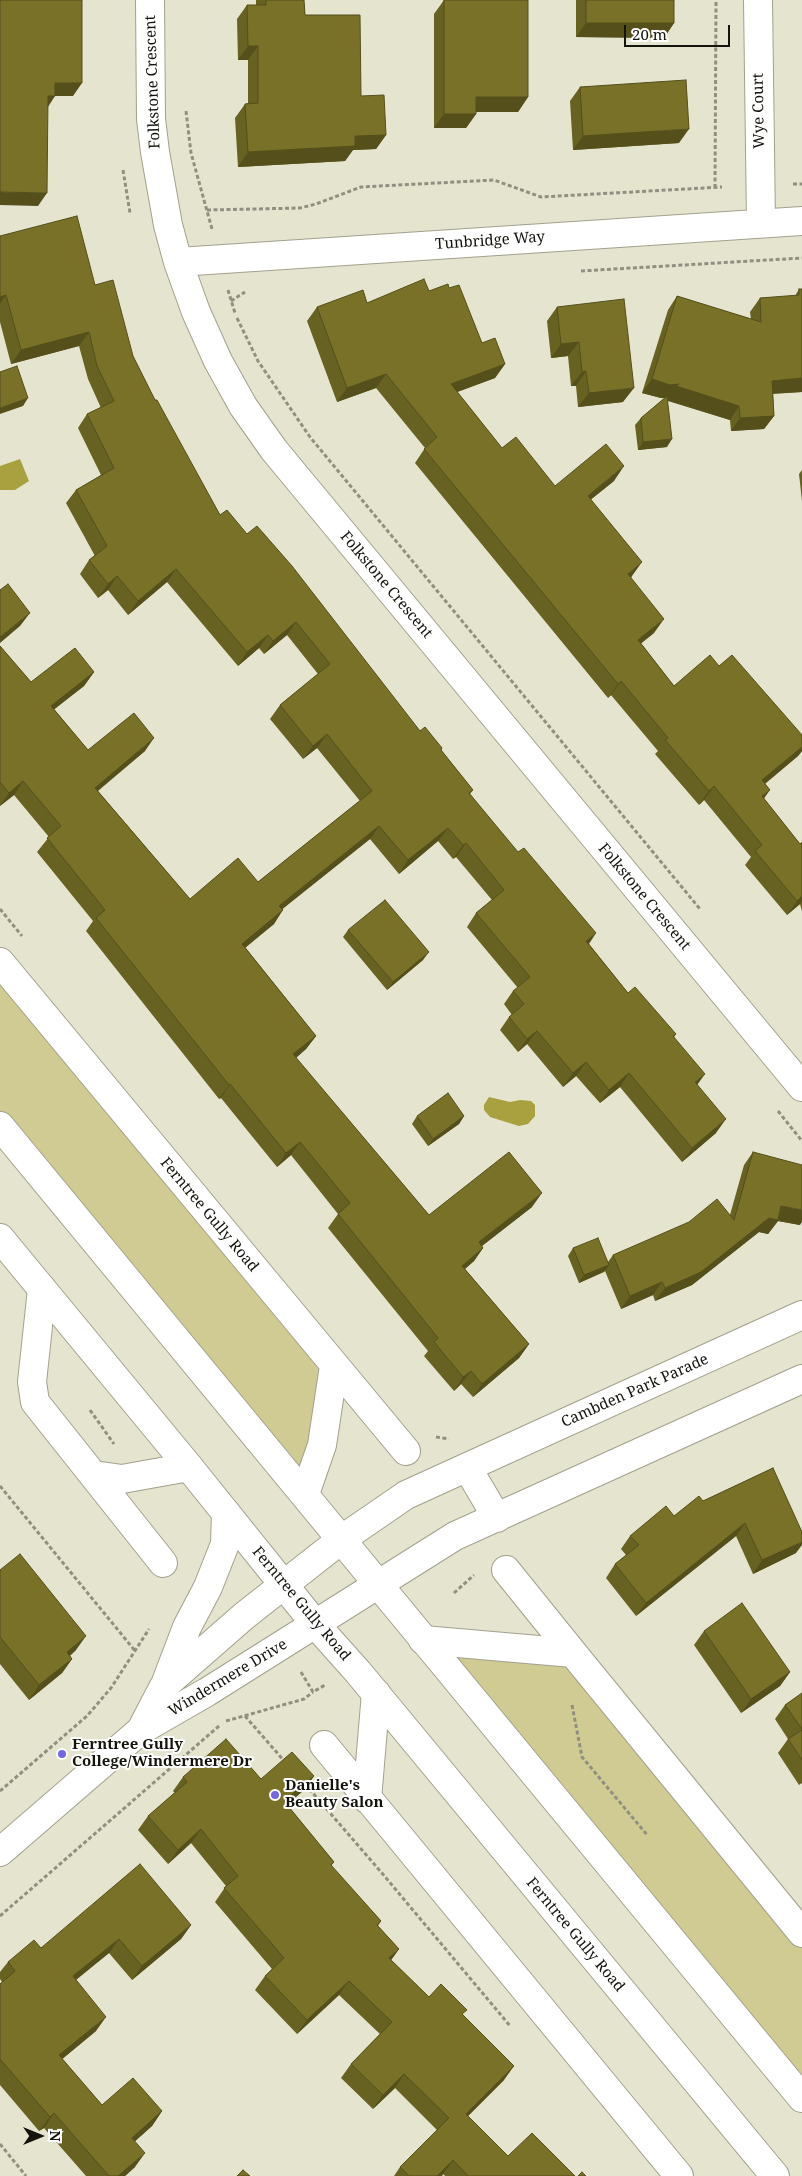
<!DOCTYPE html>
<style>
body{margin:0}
#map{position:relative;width:802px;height:2176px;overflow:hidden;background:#e5e4cf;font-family:"Noto Serif",serif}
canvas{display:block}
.north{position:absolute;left:15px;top:2111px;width:50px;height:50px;-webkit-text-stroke:4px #fff;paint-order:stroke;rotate:90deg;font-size:14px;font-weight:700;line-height:20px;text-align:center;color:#14130c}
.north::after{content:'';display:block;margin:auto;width:18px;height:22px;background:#14130c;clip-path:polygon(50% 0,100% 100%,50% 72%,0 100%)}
.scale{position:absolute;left:624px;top:25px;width:106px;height:22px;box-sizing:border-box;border:2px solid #14130c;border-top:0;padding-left:6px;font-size:15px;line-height:18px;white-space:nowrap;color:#14130c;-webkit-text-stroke:4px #fff;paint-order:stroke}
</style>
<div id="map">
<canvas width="802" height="2176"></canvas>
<div class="north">N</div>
<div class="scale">20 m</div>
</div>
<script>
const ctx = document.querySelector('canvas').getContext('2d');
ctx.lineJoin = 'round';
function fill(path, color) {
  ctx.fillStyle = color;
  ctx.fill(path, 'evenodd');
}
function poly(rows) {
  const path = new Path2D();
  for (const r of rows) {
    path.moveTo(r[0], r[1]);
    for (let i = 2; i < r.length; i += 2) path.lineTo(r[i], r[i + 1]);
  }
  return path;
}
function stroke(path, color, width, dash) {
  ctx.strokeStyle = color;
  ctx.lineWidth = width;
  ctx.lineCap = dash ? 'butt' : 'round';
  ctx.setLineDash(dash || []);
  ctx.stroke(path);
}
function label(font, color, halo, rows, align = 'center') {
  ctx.font = font + ' "Noto Serif",serif';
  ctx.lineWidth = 4;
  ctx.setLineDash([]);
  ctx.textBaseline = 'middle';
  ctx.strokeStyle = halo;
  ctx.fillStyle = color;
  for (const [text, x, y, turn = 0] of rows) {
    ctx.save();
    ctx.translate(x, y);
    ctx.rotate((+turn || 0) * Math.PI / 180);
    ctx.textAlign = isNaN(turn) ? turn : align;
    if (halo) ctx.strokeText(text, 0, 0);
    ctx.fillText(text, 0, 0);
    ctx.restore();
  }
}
const green = poly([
 [0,962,334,1366,305,1494,0,1126],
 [423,1640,573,1653,802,1933,802,2098]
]);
const water = poly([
 [20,459,29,481,15,490,0,490,0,466],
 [489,1097,510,1102,520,1100,531,1101,535,1105,535,1116,528,1124,519,1126,490,1117,484,1110,484,1105]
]);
const path = poly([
 [186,111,191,153,212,229],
 [123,170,130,213],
 [793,184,802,184],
 [715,188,716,0],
 [207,210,300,208,316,204,361,187,494,180,541,197,722,187],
 [581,271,802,258],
 [228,290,235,313],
 [231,301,245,292],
 [237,318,258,361,310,437,700,909],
 [0,909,22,936],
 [778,1111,802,1141],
 [90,1410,114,1444],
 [436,1437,449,1439],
 [0,1486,136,1652],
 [454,1593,474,1575],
 [301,1672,313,1692,325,1685],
 [572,1705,582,1757,648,1836],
 [245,1716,286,1763],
 [226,1721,304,1699,313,1692],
 [305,1784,381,1872,511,2027],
 [0,1791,87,1716,111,1688,149,1629],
 [0,1916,219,1726],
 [0,2144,26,2176]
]);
const minor = poly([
 [150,0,151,119,155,152,168,225,178,262,196,312,218,361,243,406,274,450,802,1087],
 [758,0,761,223],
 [178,262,802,221],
 [0,962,406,1451],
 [42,1289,32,1382,35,1402,163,1563],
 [467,1467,497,1518],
 [94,1475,122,1479,189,1467],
 [305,1494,322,1445,334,1366],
 [506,1570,573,1653],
 [423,1640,573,1653,802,1933],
 [166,1682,187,1627,208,1587,225,1544,226,1513],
 [141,1730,164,1686,244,1616,342,1539,406,1495,802,1315],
 [324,1745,679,2176],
 [367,1799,376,1693],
 [0,1852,141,1730,207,1692,455,1536,802,1379]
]);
const major = poly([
 [0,1126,802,2098],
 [0,1238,189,1467,316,1625,358,1672,775,2176]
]);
const wall = poly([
 [256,0,304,0,305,15,361,96,386,135,376,149,353,150,345,161,238,167,235,118,245,104,248,103,248,60,238,60,237,19,247,5,256,5],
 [444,0,528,97,518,112,476,112,476,114,466,128,434,128,434,14],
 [576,0,674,0,674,23,664,38,576,37],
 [580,87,679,143,573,150,570,101],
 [0,236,95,285,133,356,155,400,220,515,247,534,420,731,442,748,441,750,473,790,470,794,628,993,676,1034,674,1037,697,1085,716,1133,682,1162,620,1087,600,1103,576,1076,563,1087,527,1044,518,1052,500,1030,509,1017,512,1015,504,1004,513,991,518,988,467,927,476,913,492,900,456,857,453,859,438,841,399,874,370,839,282,909,274,924,245,947,316,1036,306,1049,296,1058,429,1215,532,1207,482,1246,483,1248,474,1261,465,1269,529,1344,519,1358,473,1397,461,1384,454,1391,424,1356,428,1351,328,1228,338,1214,291,1155,277,1167,221,1098,219,1099,86,931,93,921,37,852,49,837,14,795,0,806,0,646,31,682,94,672,84,686,54,709,88,750,145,751,98,791,190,899,258,882,360,801,317,748,303,759,270,719,280,705,318,674,287,635,264,654,259,648,238,666,167,582,128,615,108,590,98,598,80,574,89,560,95,556,66,503,76,490,101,475,78,428,87,414,101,408,88,379,79,346,11,364,0,322],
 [449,288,482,343,505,364,495,378,457,392,502,448,555,486,614,481,591,499,632,576,631,578,654,633,641,643,674,686,719,666,802,735,802,751,798,756,765,784,764,799,800,844,802,842,802,911,800,904,787,915,745,865,751,857,704,800,699,805,655,754,658,751,611,695,608,698,415,463,425,448,376,388,337,402,307,321,317,307,367,303,429,291],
 [799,289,802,289,802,392,773,394,774,416,764,429,731,431,730,420,668,401,667,447,638,450,635,425,641,418,665,398,661,398,642,393,668,310,677,296,751,319,750,312,760,298,795,296],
 [557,307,623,402,578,407,576,386,571,386,568,356,551,358,547,321],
 [802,470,802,501,799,474],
 [348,930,423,960,387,990,343,937],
 [417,1116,464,1116,459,1124,428,1146,412,1124],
 [753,1152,800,1225,778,1221,768,1234,759,1232,692,1285,655,1301,653,1295,621,1309,605,1271,579,1283,568,1256,573,1248,608,1262,613,1255,730,1215,744,1165],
 [773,1468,796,1553,753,1574,736,1536,636,1616,606,1578,615,1564,626,1555,621,1549,630,1536,674,1516,703,1501],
 [0,1570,76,1650,70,1656,72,1659,62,1673,29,1700,0,1664],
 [704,1631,790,1672,780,1686,741,1713,694,1645],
 [802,1693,802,1783,799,1785,778,1753,788,1739,775,1719,785,1705],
 [314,1776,304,1790,287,1805,334,1862,331,1866,381,1921,378,1926,399,1949,391,1960,429,1997,463,2015,504,2080,468,2116,508,2156,575,2176,445,2176,443,2174,442,2176,394,2176,400,2167,437,2130,395,2088,373,2109,341,2078,351,2064,380,2034,339,1995,297,2034,255,1990,265,1976,272,1969,215,1902,226,1886,191,1843,168,1864,138,1830,148,1816,175,1793,173,1791,183,1777,261,1779],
 [191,1925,181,1939,132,1980,109,1953,76,1980,96,2031,62,2059,102,2105,162,2111,152,2126,135,2141,135,2167,125,2176,86,2176,44,2128,39,2131,0,2085,0,1984,2,1982,0,1979,0,1972,8,1962,41,1948]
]);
const shadedWall = poly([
 [586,23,674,23,664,38,576,37],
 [248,46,258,46,248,60,238,60],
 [55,83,82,83,73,96,46,96],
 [48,96,55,96,46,110],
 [476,97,528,97,518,112,466,112],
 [444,114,476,114,466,128,434,128],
 [689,129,679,143,573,150,583,136],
 [386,135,376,149,353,150,345,161,238,167,248,152,355,136],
 [0,192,47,193,38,206,0,205],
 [6,295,0,304,0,297],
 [89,332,79,346,11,364,21,350],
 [579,342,568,356,551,358,561,344],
 [505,364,495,378,441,398,451,384],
 [586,371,576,386,571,386,582,372],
 [386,374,376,388,337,402,347,388],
 [802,378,802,392,762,394,772,381],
 [652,379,679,384,739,406,730,420,666,400,668,398,661,398,642,393],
 [634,388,623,402,578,407,589,393],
 [28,398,23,406,0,414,0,408],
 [774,416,764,429,731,431,740,418],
 [672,439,667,447,638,450,643,442],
 [624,466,614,481,578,510,588,496],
 [642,562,632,576,618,588,628,574],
 [176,569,167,582,128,615,138,601],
 [117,576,108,590,98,598,108,584],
 [30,613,20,626,0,643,0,637],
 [664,619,654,633,628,654,638,640],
 [296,622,287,635,264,654,273,641],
 [268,635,259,648,238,666,247,652],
 [94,672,84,686,42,719,51,706],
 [621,681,611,695,608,698,618,684],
 [327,734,317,748,303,759,313,746],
 [154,738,145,751,85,801,95,788],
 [802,747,802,751,798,756,752,794,762,780],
 [23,781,14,795,0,806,9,793],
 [714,786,704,800,699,805,709,791],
 [770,790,760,804,762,796],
 [379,826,370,839,270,919,279,906],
 [448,828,438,841,399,874,408,860],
 [466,843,456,857,453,859,463,845],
 [802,896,802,901,800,904,787,915,797,901],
 [283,910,274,924,233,958,242,944],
 [596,933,587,947,586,941],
 [429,952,423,960,387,990,393,982],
 [537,1031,527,1044,518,1052,527,1039],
 [316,1036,306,1049,284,1068,293,1054],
 [586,1062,576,1076,563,1087,573,1073],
 [629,1073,620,1087,600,1103,609,1090],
 [705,1074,695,1088,695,1082],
 [230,1084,221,1098,219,1099,229,1085],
 [464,1116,459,1124,428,1146,433,1139],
 [726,1119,716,1133,682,1162,692,1148],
 [300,1142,291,1155,277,1167,286,1153],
 [542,1193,532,1207,469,1256,479,1242],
 [781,1206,802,1210,802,1222,800,1225,778,1221,768,1234,759,1232,692,1285,655,1301,665,1288],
 [483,1248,474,1261,453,1279,462,1266],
 [609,1265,604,1272,579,1283,584,1275],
 [662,1282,653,1295,621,1309,630,1296],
 [529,1344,519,1358,473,1397,482,1384],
 [471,1371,461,1384,454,1391,463,1377],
 [745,1523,736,1536,636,1616,646,1603],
 [802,1542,802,1545,796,1553,753,1574,762,1560],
 [86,1636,76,1650,57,1666,67,1652],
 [72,1659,62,1673,29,1700,39,1685],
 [790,1672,780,1686,741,1713,751,1699],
 [314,1776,304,1790,274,1815,284,1801],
 [201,1829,191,1843,168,1864,178,1850],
 [191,1925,181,1939,132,1980,142,1966],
 [119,1939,109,1953,63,1990,73,1976],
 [399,1949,389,1963,389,1958],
 [349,1981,339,1995,297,2034,307,2020],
 [106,2017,96,2031,49,2070,59,2055],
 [514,2066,504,2080,456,2128,466,2114],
 [404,2074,395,2088,373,2109,383,2095],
 [162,2111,152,2126,122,2153,132,2138],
 [54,2113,44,2128,39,2131,50,2117],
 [145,2153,135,2167,125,2176,118,2176],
 [453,2160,443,2174,442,2176,437,2176]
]);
const building = poly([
 [0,0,82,0,82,83,55,83,55,96,48,96,47,193,0,192,0,0],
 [266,0,304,0,305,15,360,15,361,96,384,95,386,135,355,136,355,146,248,152,245,104,258,103,258,46,248,46,247,5,266,5,266,0],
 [444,0,528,0,528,97,476,97,476,114,444,114,444,0],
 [586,0,674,0,674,23,586,23,586,0],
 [686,80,689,129,583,136,580,87,686,80],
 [77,216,95,285,113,280,133,356,155,400,157,400,220,515,227,510,247,534,257,526,292,566,420,731,425,727,442,748,441,750,473,790,469,793,518,852,524,848,596,933,586,941,628,993,635,987,676,1034,673,1036,705,1074,695,1082,726,1119,692,1148,629,1073,609,1090,586,1062,573,1073,537,1031,527,1039,509,1017,524,1004,513,991,530,977,476,913,504,890,466,843,463,845,448,828,408,860,379,826,279,906,283,910,242,944,316,1036,293,1054,429,1215,509,1152,542,1193,479,1242,483,1248,462,1266,529,1344,482,1384,471,1371,463,1377,434,1342,438,1338,338,1214,350,1203,300,1142,286,1153,230,1084,229,1085,96,918,105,910,47,838,61,826,23,781,9,793,0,782,0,646,31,682,75,648,94,672,51,706,88,750,134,713,154,738,95,788,190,899,238,858,258,882,372,791,327,734,313,746,280,705,330,664,296,622,273,641,268,635,247,652,176,569,138,601,117,576,108,584,89,560,107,546,76,490,114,468,87,414,114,401,97,366,89,332,21,350,6,295,0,297,0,236,77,216],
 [424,279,429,291,448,284,449,288,459,285,482,343,495,338,505,364,451,384,502,448,516,437,555,486,606,444,624,466,588,496,642,562,628,574,664,619,638,640,674,686,710,655,719,666,732,655,802,735,802,747,762,780,770,790,762,796,800,844,802,842,802,896,797,901,755,851,762,845,714,786,709,791,665,740,668,738,621,681,618,684,424,449,437,437,386,374,347,388,317,307,363,290,367,303,424,279],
 [799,289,802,289,802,378,772,381,774,416,740,418,739,406,676,386,679,384,670,385,652,379,677,296,761,322,760,298,799,295,799,289],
 [624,299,634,388,589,393,586,371,582,372,579,342,561,344,557,307,624,299],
 [17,366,28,398,0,408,0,372,17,366],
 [667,396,672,439,643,442,641,418,667,396],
 [8,584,30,613,0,637,0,590,8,584],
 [385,900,429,952,393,982,348,930,385,900],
 [448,1093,464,1116,433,1139,417,1116,448,1093],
 [753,1152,802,1165,802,1210,781,1206,778,1220,769,1218,701,1272,665,1288,662,1282,630,1296,613,1255,689,1222,717,1199,734,1220,753,1152],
 [598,1238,609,1265,584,1275,573,1248,598,1238],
 [773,1468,802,1532,802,1542,762,1560,745,1523,646,1603,615,1564,639,1545,630,1536,666,1506,674,1516,699,1496,703,1501,773,1468],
 [20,1554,86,1636,67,1652,72,1659,39,1685,0,1637,0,1570,20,1554],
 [742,1603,790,1672,751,1699,704,1631,742,1603],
 [802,1693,802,1729,785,1705,802,1693],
 [802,1730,802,1760,788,1739,802,1730],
 [226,1739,261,1779,292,1752,314,1776,284,1801,334,1862,331,1865,381,1921,377,1925,399,1949,389,1958,429,1997,441,1984,467,2010,462,2014,514,2066,466,2114,508,2156,532,2133,575,2176,468,2176,453,2160,437,2176,409,2176,400,2167,449,2118,404,2074,383,2095,351,2064,392,2022,349,1981,307,2020,265,1976,284,1958,224,1888,238,1876,201,1829,178,1850,148,1816,187,1782,183,1777,226,1739],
 [140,1864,191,1925,142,1966,119,1939,73,1976,106,2017,59,2055,102,2105,133,2078,162,2111,132,2138,145,2153,118,2176,109,2176,54,2113,50,2117,0,2059,0,1984,15,1971,8,1962,34,1940,41,1948,140,1864],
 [243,2170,250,2176,237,2176,243,2170],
 [582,2172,586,2176,578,2176,582,2172]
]);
const markers = [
 [62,1754,5,"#7366e0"],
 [275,1795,5,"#7366e0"]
];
const streetNames = [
 ["Folkstone Crescent",153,82,-92],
 ["Wye Court",759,111,-91],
 ["Tunbridge Way",490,241,-4],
 ["Folkstone Crescent",386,585,50],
 ["Folkstone Crescent",644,897,50],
 ["Ferntree Gully Road",209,1215,50],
 ["Cambden Park Parade",635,1391,-24],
 ["Ferntree Gully Road",301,1604,50],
 ["Windermere Drive",228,1678,-31],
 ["Ferntree Gully Road",575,1935,50]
];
const poiNames = [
 ["Ferntree Gully",72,1745],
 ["College/Windermere Dr",72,1762],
 ["Danielle's",285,1786],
 ["Beauty Salon",285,1803]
];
fill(green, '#d0cb93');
fill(water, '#a9a03f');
stroke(minor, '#a2a18d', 30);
stroke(major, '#a2a18d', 30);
stroke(path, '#919080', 3, [4, 2.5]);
stroke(minor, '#fff', 28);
stroke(major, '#fff', 28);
fill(wall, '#676122');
fill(shadedWall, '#544f1b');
fill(building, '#787127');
stroke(building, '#544f1b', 1);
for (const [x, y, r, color] of markers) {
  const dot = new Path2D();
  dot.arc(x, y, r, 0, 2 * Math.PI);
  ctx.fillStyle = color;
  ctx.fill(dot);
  stroke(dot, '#fff', 2);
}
label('15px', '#14130c', '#fff', streetNames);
label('bold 15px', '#14130c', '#fff', poiNames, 'left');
</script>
